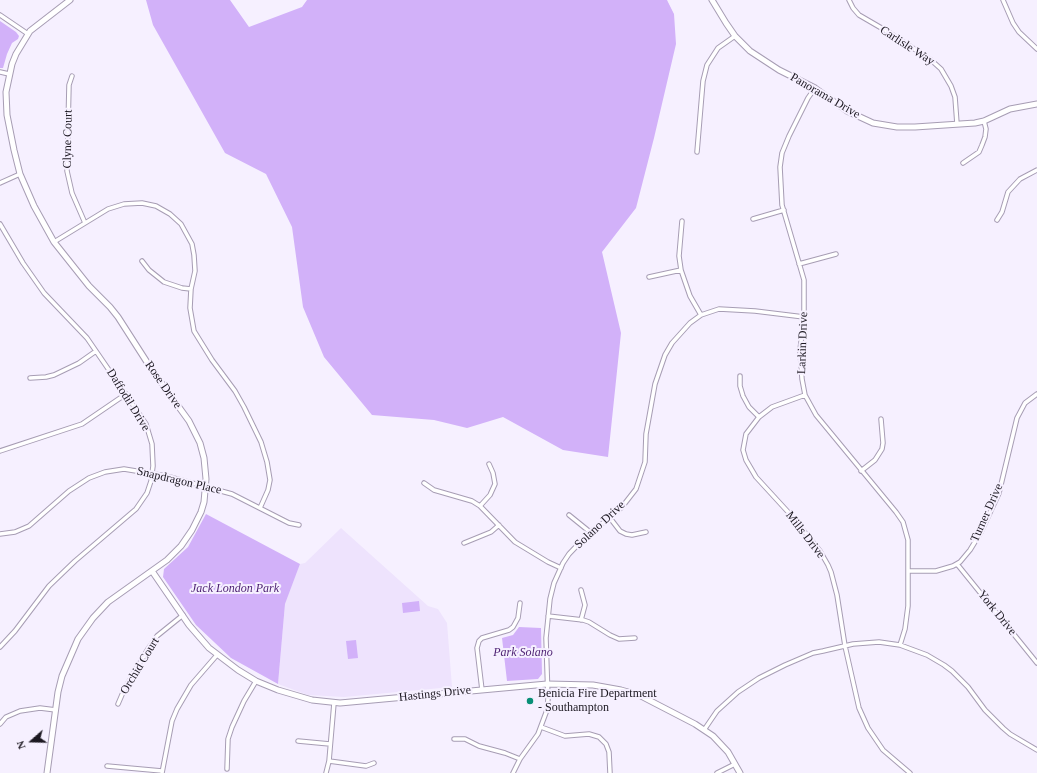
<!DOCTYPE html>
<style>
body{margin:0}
#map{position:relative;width:1037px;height:773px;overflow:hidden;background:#f6f0ff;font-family:Georgia,serif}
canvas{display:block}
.north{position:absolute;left:12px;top:721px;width:40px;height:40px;-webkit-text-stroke:3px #f6f0ff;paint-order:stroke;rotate:250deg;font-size:11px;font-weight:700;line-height:16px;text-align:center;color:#1c1821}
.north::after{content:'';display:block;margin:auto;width:14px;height:18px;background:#1c1821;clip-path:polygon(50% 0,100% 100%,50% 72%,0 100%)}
</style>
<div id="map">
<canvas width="1037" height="773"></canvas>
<div class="north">N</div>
</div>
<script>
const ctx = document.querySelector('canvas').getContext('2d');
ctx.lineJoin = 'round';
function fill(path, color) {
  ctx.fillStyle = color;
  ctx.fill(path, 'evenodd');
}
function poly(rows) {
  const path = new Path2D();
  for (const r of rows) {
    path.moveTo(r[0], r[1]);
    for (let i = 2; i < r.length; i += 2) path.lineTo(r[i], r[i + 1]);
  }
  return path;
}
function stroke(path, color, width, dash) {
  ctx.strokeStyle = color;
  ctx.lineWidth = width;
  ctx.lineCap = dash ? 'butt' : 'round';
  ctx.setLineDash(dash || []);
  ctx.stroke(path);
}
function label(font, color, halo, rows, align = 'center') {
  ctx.font = font + ' Georgia,serif';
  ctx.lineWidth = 4;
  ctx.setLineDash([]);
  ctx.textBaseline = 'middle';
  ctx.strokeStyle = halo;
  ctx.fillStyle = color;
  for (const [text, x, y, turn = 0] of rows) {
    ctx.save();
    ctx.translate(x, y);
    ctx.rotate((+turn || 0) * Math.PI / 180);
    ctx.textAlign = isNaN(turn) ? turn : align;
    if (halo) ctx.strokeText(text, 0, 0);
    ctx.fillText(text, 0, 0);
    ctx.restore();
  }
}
const built = poly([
 [341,528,428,606,438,609,447,623,452,687,344,697,308,695,278,684,285,604,300,564,305,563]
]);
const green = poly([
 [146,0,230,0,249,27,302,7,307,0,667,0,674,14,676,44,654,138,636,208,602,252,621,333,608,457,563,450,503,417,467,428,434,420,372,415,324,357,303,307,292,227,266,174,225,153,153,25],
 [0,21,16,32,19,36,18,39,12,43,7,54,3,68,0,68],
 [206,514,300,564,285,604,278,684,231,658,196,625,163,577,164,569,188,547],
 [419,601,420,611,403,613,402,603],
 [519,627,541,628,542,674,538,679,507,681,502,638,513,635],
 [356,640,358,658,348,659,346,641]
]);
const street = poly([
 [849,0,853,8,859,15,890,33,931,60,941,69,951,86,955,97,957,124],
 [1003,0,1013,23,1019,32,1037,49],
 [0,15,28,34],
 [0,72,9,74],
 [72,76,69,85,67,171,72,193,85,223],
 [815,88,808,98,789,136,782,153,780,167,782,205,804,280,804,317,800,350,802,379,805,395,816,415,896,512,903,522,908,540,908,606,905,629,900,645],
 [697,152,703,81,707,65,718,48,735,36],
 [963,163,979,152,982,145,985,137,986,129,984,121],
 [0,183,20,174],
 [753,219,784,210],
 [997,220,1002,212,1008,192,1020,179,1037,170],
 [682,221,679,256,681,270,690,296,701,315],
 [0,224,23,263,44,293,87,338,146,424,152,444,153,466,151,481,147,493,136,509,75,561,49,586,15,631,0,647],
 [54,242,108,209,124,204,142,203,156,206,170,214,181,224,192,244,194,255,195,271,191,289,190,308,194,331,212,360,235,391,244,407,261,442,267,462,270,480,268,490,260,508],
 [142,261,149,270,164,282,182,288,191,289],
 [799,264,836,254],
 [649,277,681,270],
 [740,376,740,386,743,396,749,407,759,417],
 [30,378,46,377,54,375,79,363,96,351],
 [805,395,772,407,759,417,746,434,743,450,746,460,756,477,789,513,820,551,828,565,831,572,837,595,845,646,859,708,868,728,883,750,910,773],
 [0,451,82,424,126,394],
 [861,471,875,460,882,449,883,443,881,419],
 [424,483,434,490,472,501,480,506,515,542,548,562,561,568],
 [480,506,490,495,495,484,493,473,489,464],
 [569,515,590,532],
 [610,518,620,531,626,534,632,535,646,532],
 [0,534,15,532,29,526,69,491,89,478,105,472,124,469,166,476,232,494,289,523,299,525],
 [464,543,491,532,499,525],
 [957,564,1037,663],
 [909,571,936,571,953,566,960,562,970,550,981,532,999,493,1017,418,1025,403,1037,394],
 [581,590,585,605,581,620],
 [548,616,583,620,589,622,610,635,619,639,635,638],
 [482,690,477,648,479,641,482,638,509,630,513,627,518,618,520,603],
 [118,704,124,690,148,649,157,636,183,615],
 [0,724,6,717,20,711,40,708,56,710],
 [541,727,565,736,589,734,599,737,606,744,609,752,610,773],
 [704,730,717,711,738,692,759,678,785,665,813,653,823,651,853,644,879,642,900,645,927,655,944,665,952,671,968,687,985,710,1003,728,1010,734,1037,750],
 [454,739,465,739,479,746,505,753,520,759],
 [298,741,330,744],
 [329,761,366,766,374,763],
 [107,766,162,771],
 [227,769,228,739,232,727,244,701,256,681],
 [162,773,172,721,177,709,191,685,217,655],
 [326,773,329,761,334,703],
 [513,773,520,759,538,734,547,710,548,699,546,638,550,599,554,583,563,563,569,554,590,532,610,518,622,507,636,489,645,462,646,434,655,384,665,355,672,343,690,323,701,315,719,309,755,311,804,317],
 [717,773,735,764]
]);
const secondary = poly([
 [712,0,726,23,735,36,750,51,779,70,815,88,847,111,873,123,897,127,915,127,975,123,984,121,1010,109,1037,104],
 [152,571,189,625,209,648,238,670,256,681,278,690,312,700,340,703,547,684,593,685,621,690,639,695,695,724,713,736,728,752,740,773],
 [47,773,58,692,62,676,78,639,93,618,108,602,167,560,181,546,192,530,201,512,204,502,206,479,204,458,200,443,189,421,152,370,118,317,110,307,89,286,54,242,34,206,20,174,14,150,7,115,6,92,12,64,16,54,30,31,70,0]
]);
const markers = [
 [530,701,4,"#088f77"]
];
const streetNames = [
 ["Carlisle Way",907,46,33],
 ["Panorama Drive",825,96,30],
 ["Clyne Court",68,139,-89],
 ["Larkin Drive",803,343,-88],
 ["Rose Drive",163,385,55],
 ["Daffodil Drive",128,400,58],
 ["Snapdragon Place",179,481,13],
 ["Turner Drive",987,513,-66],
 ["Solano Drive",600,525,-43],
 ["Mills Drive",805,535,52],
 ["York Drive",997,613,51],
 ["Orchid Court",140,666,-59],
 ["Hastings Drive",435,694,-6]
];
const parkNames = [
 ["Jack London Park",235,589],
 ["Park Solano",523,653]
];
const poiNames = [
 ["Benicia Fire Department",538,694],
 ["- Southampton",538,708]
];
fill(built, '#eee3fd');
fill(green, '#d2b1f9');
stroke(street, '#a79db4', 5.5);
stroke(secondary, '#a79db4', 7);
stroke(street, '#fff', 3.5);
stroke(secondary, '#fff', 5);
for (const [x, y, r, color] of markers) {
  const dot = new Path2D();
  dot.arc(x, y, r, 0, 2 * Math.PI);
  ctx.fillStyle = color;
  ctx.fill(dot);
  stroke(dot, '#f6f0ff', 1.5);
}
label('12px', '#1c1821', '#f6f0ff', streetNames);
label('italic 12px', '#4a1d70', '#f6f0ff', parkNames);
label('12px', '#1c1821', '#f6f0ff', poiNames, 'left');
</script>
